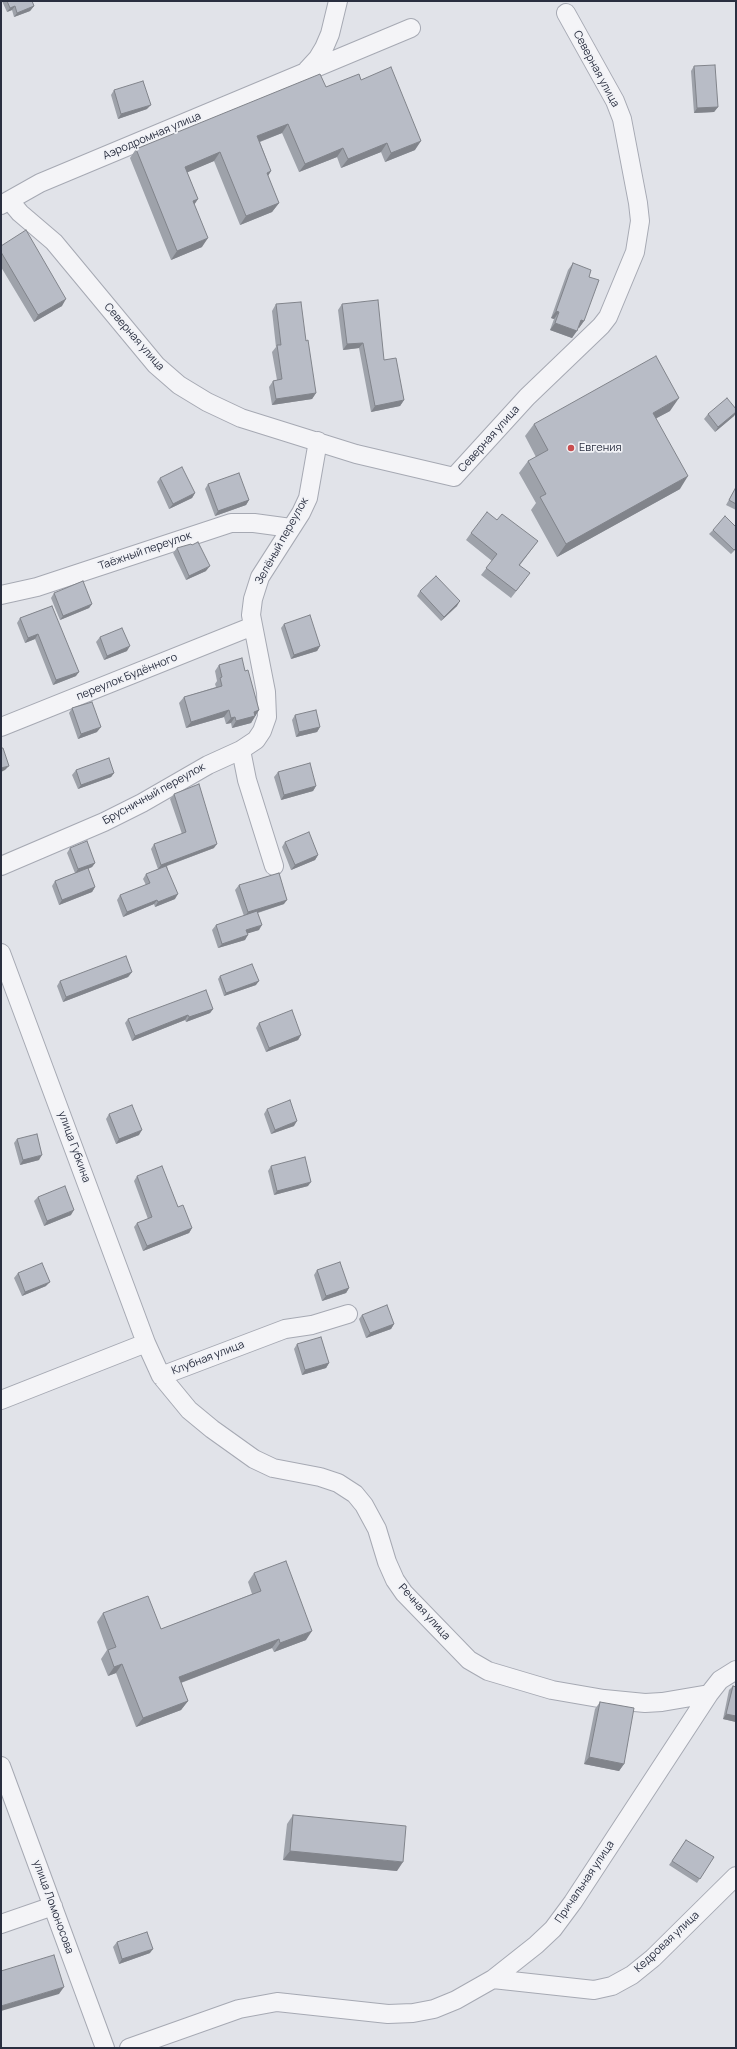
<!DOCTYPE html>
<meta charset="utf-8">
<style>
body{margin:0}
#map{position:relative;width:737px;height:2049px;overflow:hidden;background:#e1e3e9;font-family:Manrope,sans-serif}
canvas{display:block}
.frame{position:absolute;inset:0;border:2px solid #2a2f40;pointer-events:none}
</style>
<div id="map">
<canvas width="737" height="2049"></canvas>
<div class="frame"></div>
</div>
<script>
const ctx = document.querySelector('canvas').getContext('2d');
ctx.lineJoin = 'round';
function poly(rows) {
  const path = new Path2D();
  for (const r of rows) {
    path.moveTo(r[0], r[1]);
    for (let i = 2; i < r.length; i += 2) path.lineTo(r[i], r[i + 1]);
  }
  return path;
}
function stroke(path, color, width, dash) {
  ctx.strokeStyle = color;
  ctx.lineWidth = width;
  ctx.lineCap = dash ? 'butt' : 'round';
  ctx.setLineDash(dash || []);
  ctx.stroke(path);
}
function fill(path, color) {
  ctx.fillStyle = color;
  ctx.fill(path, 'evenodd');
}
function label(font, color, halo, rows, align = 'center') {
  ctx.font = font + ' Manrope,sans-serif';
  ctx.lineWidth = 3.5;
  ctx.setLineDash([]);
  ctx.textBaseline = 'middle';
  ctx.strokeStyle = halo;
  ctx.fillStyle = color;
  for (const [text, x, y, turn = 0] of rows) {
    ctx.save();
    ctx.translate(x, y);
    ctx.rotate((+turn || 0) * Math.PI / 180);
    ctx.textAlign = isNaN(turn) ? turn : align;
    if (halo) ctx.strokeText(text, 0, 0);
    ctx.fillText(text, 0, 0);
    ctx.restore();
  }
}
const street = poly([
 [307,70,318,58,324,48,330,34,338,1],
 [10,201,20,213,54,242,156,365,179,385,207,402,241,418,356,454,454,477,527,397,601,326,608,317,635,252,640,221,638,203,622,119,615,101,566,13],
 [1,205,40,183,411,28],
 [1,595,37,587,231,523,254,523,291,528],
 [1,727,253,626],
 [1,866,104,822,142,803,208,765,241,750],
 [274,866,247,780,241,750,256,740,262,731,267,717,266,692,251,615,253,599,260,577,301,513,308,498,318,441],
 [1,953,146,1343],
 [161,1376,189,1410,212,1429,254,1459,273,1468,320,1477,338,1483,355,1494,364,1505,377,1529,387,1562,395,1580,404,1593,469,1660,488,1671,552,1690,604,1699,645,1703,662,1702,709,1694],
 [1,1400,146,1343,161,1376,285,1329,312,1325,348,1314],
 [1,1766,105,2048],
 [1,1924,53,1906],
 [493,1979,594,1990,612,1986,632,1975,653,1958,736,1876],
 [129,2048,239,2009,277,2002,388,2014,413,2013,434,2009,456,2000,493,1979,536,1945,553,1929,573,1902,709,1694,720,1680,736,1670]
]);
const wall = poly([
 [2,1,32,1,34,6,30,11,14,17,12,10,7,12],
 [694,66,718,107,714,112,694,113,691,71],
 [361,80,415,150,385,162,381,152,341,168,337,157,299,172,282,133,260,142,271,171,268,176,279,203,272,212,240,225,214,161,187,172,198,199,194,204,202,247,171,260,130,158,136,149,326,87],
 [114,90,147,109,118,119,111,95],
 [1,246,62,306,34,322,1,267],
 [573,263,589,277,584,321,579,328,578,328,572,338,550,330,554,319,551,318,568,270],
 [276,304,306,341,316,393,312,399,272,405,269,387,273,381,277,380,272,352,276,347,272,311],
 [342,304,384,360,404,400,400,406,371,412,359,348,343,350,338,310],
 [736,409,736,413,734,416,715,432,704,419,708,414],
 [670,411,656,418,680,489,557,557,531,510,536,503,519,473,528,461,536,457,525,436,534,424],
 [160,478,195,493,192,498,169,509,157,482],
 [208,484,249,500,246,505,215,516,205,489],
 [736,487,736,510,726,505],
 [497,520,538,541,520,565,525,580,511,598,481,575,492,561,466,540,471,533],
 [736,527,736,549,731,554,709,534,713,530],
 [177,548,206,571,186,580,173,553],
 [420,591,457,606,441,621,417,596],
 [54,593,92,604,89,608,60,620,51,598],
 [52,606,76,676,53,685,35,639,25,643,17,623,20,618],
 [284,624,320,646,317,651,291,659,281,628],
 [100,637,127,651,104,660,96,642],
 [219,665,245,671,259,710,251,723,232,728,231,723,226,724,224,717,186,728,179,703,184,697,216,687,215,684,217,681,215,671],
 [72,708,97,732,78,739,69,713],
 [295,715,320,727,317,732,296,737,292,720],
 [76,770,114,773,111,777,78,789,72,775],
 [278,772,316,786,313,791,281,800,274,777],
 [174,794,214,848,167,866,175,899,155,907,154,904,123,917,117,900,120,895,146,885,143,879,146,874,158,869,151,849,154,844,182,834,170,799],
 [285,842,318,855,315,860,291,870,282,847],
 [70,848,95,863,92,867,88,869,95,887,92,892,59,905,52,886,55,881,75,873,67,853],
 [239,885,284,904,258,913,259,930,247,933,245,940,218,948,212,930,216,925,244,916,235,890],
 [132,972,128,977,63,1002,57,986,60,981],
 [220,976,256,985,224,996,218,979],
 [213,1009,210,1013,186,1022,185,1020,132,1041,125,1023,128,1019],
 [259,1023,301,1035,298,1040,266,1052,256,1028],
 [267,1109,294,1126,271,1134,264,1114],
 [109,1114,139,1135,116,1144,106,1119],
 [17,1139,39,1160,20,1165,14,1143],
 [271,1166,308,1186,274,1195,268,1171],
 [137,1176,178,1207,192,1228,189,1233,143,1251,134,1227,137,1223,148,1219,134,1181],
 [38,1197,71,1215,44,1226,34,1201],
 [317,1270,349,1288,346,1293,322,1301,314,1275],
 [18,1273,46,1286,22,1296,14,1278],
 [362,1315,394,1324,391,1329,366,1338,359,1319],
 [297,1344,329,1363,326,1368,302,1375,294,1349],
 [254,1573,306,1640,274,1652,272,1648,181,1683,188,1701,181,1710,136,1727,116,1673,108,1676,101,1659,107,1650,97,1622,103,1613,161,1629,252,1594,248,1582],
 [733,1686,736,1687,736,1722,723,1719,729,1690],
 [600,1702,624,1764,619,1771,584,1764,595,1709],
 [293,1815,397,1871,283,1860,287,1824],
 [686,1840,714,1857,697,1883,669,1865],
 [117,1942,150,1953,119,1964,113,1947]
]);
const shadedWall = poly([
 [15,6,12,10,7,12,10,8],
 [34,6,30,11,14,17,17,13],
 [151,105,147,109,118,119,121,114],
 [718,107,714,112,694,113,697,108],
 [288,124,282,133,251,145,257,136],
 [421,141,415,150,385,162,391,153],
 [387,143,381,152,341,168,348,159],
 [343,148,337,157,299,172,305,164],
 [220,152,214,161,179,176,185,167],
 [271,171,265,180,267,173],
 [198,199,192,208,193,201],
 [279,203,272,212,240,225,246,216],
 [208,238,202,247,171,260,177,251],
 [66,299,62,306,34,322,38,315],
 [556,311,559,312,554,319,551,318],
 [581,320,584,321,579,328,576,327],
 [555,323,577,331,572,338,550,330],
 [363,343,359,348,343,350,347,344],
 [316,393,312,399,272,405,276,399],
 [679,398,670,411,644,425,653,413],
 [404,400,400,406,371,412,375,406],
 [736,412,734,416,715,432,718,427],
 [688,476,680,489,557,557,566,544],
 [195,493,192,498,169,509,173,504],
 [249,500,246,505,215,516,218,511],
 [210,566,206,571,186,580,189,576],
 [460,601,457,606,441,621,444,617],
 [92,604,89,608,60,620,63,616],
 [38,634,35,639,25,643,28,638],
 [130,646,127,651,104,660,107,656],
 [320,646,317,651,291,659,294,655],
 [79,672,76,676,53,685,56,680],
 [229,710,224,717,186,728,191,722],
 [259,710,251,723,232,728,236,721,254,712],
 [235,717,231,723,226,724,231,718],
 [101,727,97,732,78,739,81,734],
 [320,727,317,732,296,737,299,732],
 [9,766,5,770,1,772,1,768],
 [114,773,111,777,78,789,81,785],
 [316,786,313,791,281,800,284,795],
 [217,844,214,848,158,869,161,865],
 [318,855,315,860,291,870,295,865],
 [95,863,92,867,75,874,78,869],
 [95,887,92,892,59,905,62,900],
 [178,894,175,899,155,907,158,902],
 [157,900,154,904,123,917,127,912],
 [287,900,284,904,244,917,248,912],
 [262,925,259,930,243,935,246,930],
 [248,935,245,940,218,948,222,944],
 [132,972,128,977,63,1002,66,997],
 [259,981,256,985,224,996,226,993],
 [213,1009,210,1013,186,1022,189,1017],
 [188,1015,185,1020,132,1041,135,1036],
 [301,1035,298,1040,266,1052,269,1048],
 [297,1121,294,1126,271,1134,275,1130],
 [142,1130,139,1135,116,1144,119,1139],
 [42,1155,39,1160,20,1165,23,1160],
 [311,1182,308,1186,274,1195,277,1191],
 [74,1210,71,1215,44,1226,47,1221],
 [192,1228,189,1233,143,1251,147,1246],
 [50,1282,46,1286,22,1296,25,1292],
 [349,1288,346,1293,322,1301,326,1296],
 [394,1324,391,1329,366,1338,370,1333],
 [329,1363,326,1368,302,1375,305,1370],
 [312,1631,306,1640,274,1652,280,1643],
 [279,1639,272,1648,172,1686,179,1677],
 [122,1664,116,1673,108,1676,114,1667],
 [188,1701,181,1710,136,1727,143,1718],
 [726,1714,736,1716,736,1722,723,1719],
 [589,1757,624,1764,619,1771,584,1764],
 [290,1851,403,1862,397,1871,283,1860],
 [153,1949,150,1953,119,1964,122,1959],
 [64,1987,59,1994,1,2011,1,2006]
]);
const building = poly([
 [7,1,32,1,34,6,17,13,15,6,10,8,7,1],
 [715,65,718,107,697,108,694,66,715,65],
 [391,67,421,141,391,153,387,143,348,159,343,148,305,164,288,124,257,136,271,171,267,173,279,203,246,216,220,152,185,167,198,199,193,201,208,238,177,251,136,149,320,74,326,87,359,74,361,80,391,67],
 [143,81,151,105,121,114,114,90,143,81],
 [26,230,66,299,38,315,1,252,1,246,26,230],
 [573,263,591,270,589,277,599,280,584,321,581,320,577,331,555,323,559,312,556,311,573,263],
 [378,300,384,360,396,358,404,400,375,406,363,343,347,344,342,304,378,300],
 [301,302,306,341,308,340,316,393,276,399,273,381,282,379,277,345,281,345,276,304,301,302],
 [656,356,679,398,653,413,688,476,566,544,540,497,546,494,528,461,548,450,534,424,656,356],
 [727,398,736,409,736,412,718,427,708,414,727,398],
 [182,467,195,493,173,504,160,478,182,467],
 [239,473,249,500,218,511,208,484,239,473],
 [736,487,736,504,729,500,736,487],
 [487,512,497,520,502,514,538,541,519,565,530,573,516,591,486,568,497,554,471,533,487,512],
 [725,516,736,527,736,548,734,550,713,530,725,516],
 [198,542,210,566,189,576,177,548,191,544,192,545,198,542],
 [436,576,460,601,444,617,420,591,436,576],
 [83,581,92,604,63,616,54,593,83,581],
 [52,606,79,672,56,680,38,634,28,638,20,618,52,606],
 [310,615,320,646,294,655,284,624,310,615],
 [122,628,130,646,107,656,100,637,122,628],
 [242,658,245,671,248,670,259,710,254,712,255,716,236,721,235,717,231,718,229,710,191,722,184,697,222,686,220,678,222,677,219,665,242,658],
 [92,702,101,727,81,734,72,708,92,702],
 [316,710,320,727,299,732,295,715,316,710],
 [1,748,3,748,9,766,1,768,1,748],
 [109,758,114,773,81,785,76,770,109,758],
 [310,763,316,786,284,795,278,772,310,763],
 [199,784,217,844,161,865,154,844,186,832,174,794,199,784],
 [309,832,318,855,295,865,285,842,309,832],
 [87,841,95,863,78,869,70,848,87,841],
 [166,866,178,894,158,902,157,900,127,912,120,895,150,883,146,874,166,866],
 [88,868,95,887,62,900,55,881,88,868],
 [279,873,287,900,248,912,239,885,279,873],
 [257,911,262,925,246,930,248,935,222,944,216,925,257,911],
 [126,956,132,972,66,997,60,981,126,956],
 [252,964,259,981,226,993,220,976,252,964],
 [206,990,213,1009,189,1017,188,1015,135,1036,128,1019,206,990],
 [292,1010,301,1035,269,1048,259,1023,292,1010],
 [290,1100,297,1121,275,1130,267,1109,290,1100],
 [132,1105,142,1130,119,1139,109,1114,132,1105],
 [37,1134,42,1155,23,1160,17,1139,37,1134],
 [305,1157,311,1182,277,1191,271,1166,305,1157],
 [162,1166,178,1207,183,1205,192,1228,147,1246,137,1223,152,1217,137,1176,162,1166],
 [65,1186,74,1210,47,1221,38,1197,65,1186],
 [340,1262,349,1288,326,1296,317,1270,340,1262],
 [42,1263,50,1282,25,1292,18,1273,42,1263],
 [387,1305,394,1324,370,1333,362,1315,387,1305],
 [321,1337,329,1363,305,1370,297,1344,321,1337],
 [286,1561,312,1631,280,1643,279,1639,179,1677,188,1701,143,1718,122,1664,114,1667,108,1650,116,1647,103,1613,148,1596,161,1629,261,1591,254,1573,286,1561],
 [733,1686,736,1687,736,1716,726,1714,733,1686],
 [600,1702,634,1708,624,1764,589,1757,600,1702],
 [293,1815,406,1826,403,1862,290,1851,293,1815],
 [686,1840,714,1857,700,1879,672,1861,686,1840],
 [147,1932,153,1949,122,1959,117,1942,147,1932],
 [54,1955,64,1987,1,2006,1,1971,54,1955]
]);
const markers = [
 [571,448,4,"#c84d4f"]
];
const streetNames = [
 ["Северная улица",596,69,62],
 ["Аэродромная улица",152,136,-23],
 ["Северная улица",134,337,49],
 ["Северная улица",489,439,-48],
 ["Зелёный переулок",282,541,-61],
 ["Таёжный переулок",145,551,-19],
 ["переулок Будённого",127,677,-22],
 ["Брусничный переулок",154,794,-29],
 ["улица Губкина",74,1147,70],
 ["Клубная улица",208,1358,-21],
 ["Речная улица",424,1612,48],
 ["Причальная улица",585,1882,-56],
 ["улица Ломоносова",53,1907,70],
 ["Кедровая улица",667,1942,-43]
];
const poiNames = [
 ["Евгения",579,448]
];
stroke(street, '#a6a9b3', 20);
stroke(street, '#f4f4f7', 18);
fill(wall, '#9ea2aa');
fill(shadedWall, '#81848b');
fill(building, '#b8bcc6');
stroke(building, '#81848b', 1);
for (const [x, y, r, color] of markers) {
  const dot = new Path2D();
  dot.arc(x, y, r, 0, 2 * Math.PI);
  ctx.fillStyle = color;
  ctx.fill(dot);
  stroke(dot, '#f1f2f6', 1.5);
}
label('11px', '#2a2f40', '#f1f2f6', streetNames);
label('11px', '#2a2f40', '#f1f2f6', poiNames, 'left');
</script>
